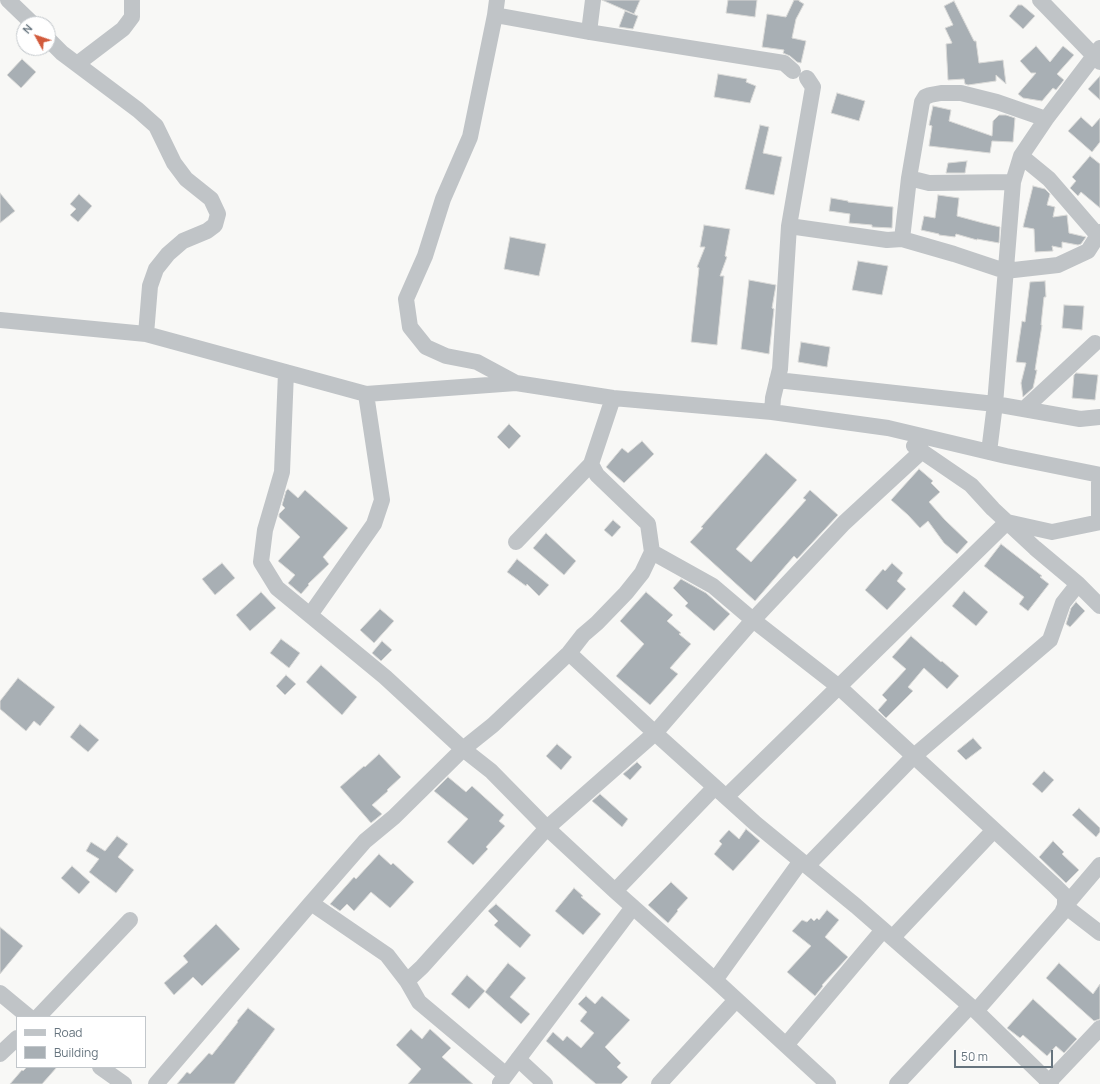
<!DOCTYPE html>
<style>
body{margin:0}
#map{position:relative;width:1100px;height:1084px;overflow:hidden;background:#f8f8f6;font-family:Manrope,sans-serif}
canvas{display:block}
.legend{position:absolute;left:16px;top:1016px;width:130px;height:52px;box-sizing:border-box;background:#fff;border:1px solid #c2c7cb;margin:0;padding:5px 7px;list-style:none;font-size:12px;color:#66747e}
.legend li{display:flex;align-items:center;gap:8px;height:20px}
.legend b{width:20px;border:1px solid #c2c7cb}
.north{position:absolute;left:16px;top:16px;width:40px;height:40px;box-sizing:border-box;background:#fff;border:1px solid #c2c7cb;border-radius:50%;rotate:310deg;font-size:11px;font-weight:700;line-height:16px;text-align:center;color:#66747e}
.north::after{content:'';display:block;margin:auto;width:14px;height:18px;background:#d25b3c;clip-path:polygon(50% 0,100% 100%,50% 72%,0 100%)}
.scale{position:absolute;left:954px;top:1050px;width:99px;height:18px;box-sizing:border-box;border:2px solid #66747e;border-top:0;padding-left:5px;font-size:12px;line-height:14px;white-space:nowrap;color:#66747e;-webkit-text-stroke:3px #fff;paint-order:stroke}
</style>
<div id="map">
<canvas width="1100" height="1084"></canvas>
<ul class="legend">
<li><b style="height:5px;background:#c0c4c7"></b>Road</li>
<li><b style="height:11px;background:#a8afb4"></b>Building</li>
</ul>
<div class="north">N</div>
<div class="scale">50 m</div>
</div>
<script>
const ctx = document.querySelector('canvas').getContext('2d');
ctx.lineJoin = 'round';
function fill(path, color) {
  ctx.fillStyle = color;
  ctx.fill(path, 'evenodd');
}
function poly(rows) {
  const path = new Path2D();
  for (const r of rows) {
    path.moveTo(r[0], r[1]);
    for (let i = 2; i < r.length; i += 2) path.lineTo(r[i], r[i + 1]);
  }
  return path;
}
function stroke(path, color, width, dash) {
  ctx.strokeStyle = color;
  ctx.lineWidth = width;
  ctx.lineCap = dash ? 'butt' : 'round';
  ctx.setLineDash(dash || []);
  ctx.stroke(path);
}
const building = poly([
 [602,0,640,0,634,14,602,0],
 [728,0,757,0,755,17,726,13,728,0],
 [794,0,799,0,799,1,804,4,796,19,792,38,806,41,801,63,797,62,790,56,783,53,784,50,762,47,767,14,786,17,794,0],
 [954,1,974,41,976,41,979,63,1003,60,1006,84,996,75,996,81,968,85,965,84,964,79,948,80,946,44,952,43,945,28,953,25,944,6,954,1],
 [1018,5,1022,5,1035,16,1023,29,1009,16,1018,5],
 [625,11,638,16,633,29,619,27,625,11],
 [1036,46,1050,62,1063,46,1074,55,1057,74,1064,80,1056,90,1053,88,1042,101,1023,98,1018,94,1036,73,1031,73,1020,61,1036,46],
 [22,59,36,72,21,88,7,75,22,59],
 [718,74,747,79,746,82,756,86,750,103,714,97,718,74],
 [1100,76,1100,100,1088,89,1100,76],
 [837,93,865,101,859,121,831,113,837,93],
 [933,106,951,110,949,121,992,136,993,121,999,115,1006,115,1015,118,1013,142,992,141,990,153,929,146,932,126,929,125,933,106],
 [1081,117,1092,127,1100,118,1100,142,1092,152,1068,131,1081,117],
 [760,125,769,127,763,153,782,157,774,195,745,189,760,125],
 [1090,156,1100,164,1100,208,1081,192,1078,196,1070,188,1076,181,1072,177,1090,156],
 [967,161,965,173,946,173,948,163,967,161],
 [1033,186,1045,189,1050,194,1047,205,1055,207,1053,217,1067,215,1069,233,1086,237,1081,244,1078,245,1062,242,1062,248,1052,246,1053,251,1035,252,1034,229,1023,227,1033,186],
 [0,193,15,211,0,223,0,193],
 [79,194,92,206,78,222,70,215,76,209,70,204,79,194],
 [938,195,959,198,957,216,983,223,1000,227,999,243,977,239,977,240,956,234,955,237,939,235,939,234,921,230,924,216,935,218,938,195],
 [831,198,848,201,848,202,893,207,892,228,872,227,872,225,849,223,850,214,829,211,831,198],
 [704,225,730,229,725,256,727,257,720,276,724,276,717,345,691,342,699,268,697,267,705,247,700,247,704,225],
 [510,237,546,244,539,276,504,269,510,237],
 [858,261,888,266,882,295,852,290,858,261],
 [749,280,776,285,772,308,774,309,769,354,741,349,749,280],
 [1045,281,1046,297,1044,297,1041,325,1042,325,1035,370,1037,370,1033,388,1023,397,1021,383,1026,363,1016,362,1022,321,1025,322,1030,282,1045,281],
 [1064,305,1084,306,1082,330,1062,328,1064,305],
 [801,342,830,347,827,367,798,362,801,342],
 [1076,373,1098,375,1095,400,1072,398,1074,375,1076,373],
 [509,424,521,436,509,449,497,437,509,424],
 [642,441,654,454,624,483,606,467,622,448,628,453,642,441],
 [766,453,797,480,736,549,751,562,806,500,803,498,810,490,838,515,797,559,794,556,755,601,690,542,703,528,701,527,766,453],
 [919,469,933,481,931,483,940,492,929,502,945,520,968,542,957,554,944,543,928,521,920,528,908,515,891,500,919,469],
 [288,489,298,498,305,490,348,528,323,557,329,564,308,584,309,585,301,594,288,583,295,575,278,561,300,537,279,517,279,514,285,508,282,505,286,491,288,489],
 [613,520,621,527,612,537,604,530,613,520],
 [546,533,576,561,564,575,533,548,546,533],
 [1001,544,1042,576,1040,577,1049,584,1028,611,1019,604,1024,597,984,566,1001,544],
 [517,559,549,585,539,596,527,584,526,586,507,572,517,559],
 [222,563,235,578,215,595,202,579,222,563],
 [892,563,903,573,897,581,906,589,887,610,865,590,883,569,885,571,892,563],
 [681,579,706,593,730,614,714,631,685,606,688,603,673,588,681,579],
 [964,591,988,612,976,626,952,606,964,591],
 [261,592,276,608,250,631,236,615,261,592],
 [646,592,673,615,667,621,681,633,679,634,691,644,670,668,678,674,650,705,616,676,644,644,620,621,646,592],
 [1076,602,1085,611,1070,627,1066,624,1071,608,1076,602],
 [380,609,394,621,374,643,360,630,380,609],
 [911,636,941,662,942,661,959,676,947,689,924,668,908,687,913,691,886,718,878,710,887,700,882,695,906,669,892,657,911,636],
 [281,639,300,653,289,668,270,653,281,639],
 [382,641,392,650,381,661,372,653,382,641],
 [321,665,357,697,342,715,306,682,321,665],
 [286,675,296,684,285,695,276,686,286,675],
 [18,678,55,707,40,726,34,721,26,731,0,709,0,701,18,678],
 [80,724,99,740,88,752,70,737,80,724],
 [973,738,982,748,966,760,957,751,973,738],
 [557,744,572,757,561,770,546,756,557,744],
 [379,754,401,777,387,790,388,791,372,805,382,814,371,823,340,787,364,766,365,767,379,754],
 [637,762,642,767,630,780,623,774,637,762],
 [1044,771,1054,780,1042,793,1032,784,1044,771],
 [448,777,466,792,472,786,504,815,499,821,505,826,486,847,488,849,473,865,447,842,468,819,434,791,448,777],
 [600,794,628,819,622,827,592,801,600,794],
 [1079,808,1100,828,1100,832,1096,837,1072,815,1079,808],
 [746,829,760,841,733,871,714,854,722,844,719,841,729,830,739,839,746,829],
 [117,836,128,844,118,857,134,870,116,893,89,872,99,859,86,851,91,842,105,851,117,836],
 [1053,841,1064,852,1062,854,1079,870,1066,883,1039,857,1053,841],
 [379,854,391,865,393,863,414,882,390,908,371,892,354,911,347,904,340,911,330,904,354,877,356,879,379,854],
 [72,866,90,882,79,894,61,878,72,866],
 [671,882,688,898,677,910,678,911,668,923,648,905,671,882],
 [574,888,583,896,581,897,601,914,583,935,555,911,574,888],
 [496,904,531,935,520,948,494,925,498,921,488,911,496,904],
 [827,910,839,920,825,937,848,957,822,985,823,986,815,996,787,972,811,946,792,931,802,920,807,922,811,918,814,921,817,918,819,920,827,910],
 [216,924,240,949,202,986,193,977,174,995,164,983,188,962,183,956,216,924],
 [0,927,23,946,0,974,0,927],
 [508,963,526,978,510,997,530,1014,521,1024,485,992,508,963],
 [1059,963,1093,994,1100,984,1100,1019,1094,1021,1046,978,1059,963],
 [467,975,485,991,469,1009,451,994,467,975],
 [586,996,595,1004,602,996,630,1020,605,1047,621,1063,617,1067,628,1077,621,1084,596,1084,546,1041,553,1032,563,1041,567,1036,581,1048,594,1033,580,1021,587,1012,578,1004,586,996],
 [1033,999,1077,1039,1064,1053,1056,1046,1047,1056,1023,1035,1020,1038,1007,1028,1033,999],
 [248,1008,275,1029,234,1084,177,1084,187,1072,190,1074,209,1053,212,1055,238,1022,237,1021,248,1008],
 [411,1029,422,1039,430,1029,451,1048,442,1057,473,1084,408,1084,421,1069,396,1045,411,1029],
 [27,1067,57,1067,42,1084,10,1084,22,1070,23,1071,27,1067]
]);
const minor = poly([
 [8,0,33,24],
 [497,0,495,15,470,137,443,199,425,256,406,299,410,327,426,347,446,356,477,362,516,383],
 [1040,0,1100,62],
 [495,15,589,32,784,63,793,71],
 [589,32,593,0],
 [48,39,62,53,138,110,156,126,174,163,186,179,211,199,218,214,215,225,207,231,183,241,168,254,156,269,150,286,146,334],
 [77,64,123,29,132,17,132,0],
 [1021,156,1049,179,1100,238],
 [909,178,929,183,1013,182],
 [789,226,813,87,807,78],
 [902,239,909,178,922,102,925,97,930,95,941,93,961,93,997,102,1046,119],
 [0,320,146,334,366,394,516,383,613,398,772,412,888,428,1006,456,1100,475],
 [286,372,282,472,265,530,261,562,277,588,385,677,463,749,394,817,365,841,311,903,387,955,407,981,419,1002,506,1075],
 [777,380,995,404,1080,419,1100,417],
 [613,398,591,464,597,475,648,524,652,552,642,573,626,593,597,623,583,635,569,653,493,725,463,749,491,771,547,828,615,891,715,980,828,1084],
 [1024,409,1095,343],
 [772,412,773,398,780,369,789,226,887,240,902,239,954,254,1005,271,1058,265,1088,251,1100,232],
 [914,446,971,485,993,509,1035,548,1078,584,1100,606],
 [989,452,995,404,1013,182,1021,156,1046,119,1100,48],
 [1099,522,1099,475],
 [516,542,591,464],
 [652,552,713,586,753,620,839,687,1055,886,1065,896,1065,906,1062,913,976,1011],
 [310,615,374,524,382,500,366,394],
 [569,653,655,733,756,824,856,906,976,1011,1051,1084],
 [726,797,1007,522,1052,532,1100,522],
 [1100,865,1065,906,1100,933],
 [807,866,914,756,1050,640,1063,603,1078,584],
 [615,891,715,787],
 [893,937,994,830],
 [715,980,801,861],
 [407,981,422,967,547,828,655,733,753,620,844,523,922,451],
 [0,993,29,1017],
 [38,1017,130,920],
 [786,1045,883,930],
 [0,1054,17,1038],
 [518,1059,545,1084],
 [100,1067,124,1084],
 [500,1083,633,907],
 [156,1084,311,903],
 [659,1084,736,1000],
 [897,1084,970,1006],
 [1047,1084,1100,1028]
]);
fill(building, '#a8afb4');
stroke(building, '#dadad8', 1);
stroke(minor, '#c0c4c7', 16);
</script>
